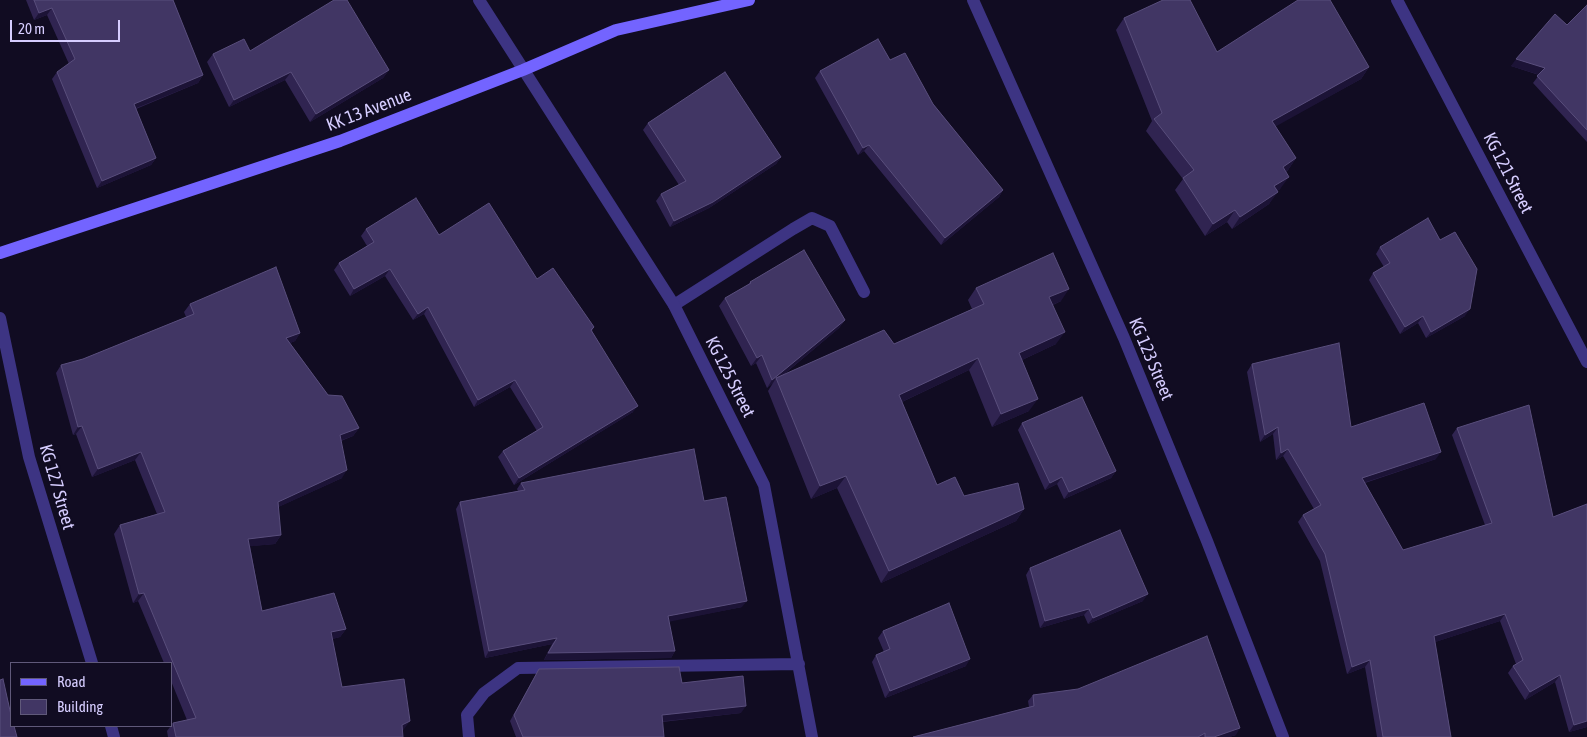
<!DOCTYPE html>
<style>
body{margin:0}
#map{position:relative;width:1587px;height:737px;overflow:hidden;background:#110c22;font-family:"Asap Condensed",sans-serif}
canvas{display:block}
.legend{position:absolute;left:10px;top:662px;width:162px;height:65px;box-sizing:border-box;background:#110c22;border:1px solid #60597a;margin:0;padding:6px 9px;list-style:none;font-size:15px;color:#d6cdff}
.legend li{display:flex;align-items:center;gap:10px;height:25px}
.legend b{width:25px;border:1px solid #60597a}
.scale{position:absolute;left:10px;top:20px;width:110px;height:22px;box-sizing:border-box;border:2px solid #d6cdff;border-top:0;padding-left:6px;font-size:15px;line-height:18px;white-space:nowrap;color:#d6cdff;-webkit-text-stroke:4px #110c22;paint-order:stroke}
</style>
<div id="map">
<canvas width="1587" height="737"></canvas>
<ul class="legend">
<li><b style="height:6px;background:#7364ff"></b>Road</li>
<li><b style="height:14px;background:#413664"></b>Building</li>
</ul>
<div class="scale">20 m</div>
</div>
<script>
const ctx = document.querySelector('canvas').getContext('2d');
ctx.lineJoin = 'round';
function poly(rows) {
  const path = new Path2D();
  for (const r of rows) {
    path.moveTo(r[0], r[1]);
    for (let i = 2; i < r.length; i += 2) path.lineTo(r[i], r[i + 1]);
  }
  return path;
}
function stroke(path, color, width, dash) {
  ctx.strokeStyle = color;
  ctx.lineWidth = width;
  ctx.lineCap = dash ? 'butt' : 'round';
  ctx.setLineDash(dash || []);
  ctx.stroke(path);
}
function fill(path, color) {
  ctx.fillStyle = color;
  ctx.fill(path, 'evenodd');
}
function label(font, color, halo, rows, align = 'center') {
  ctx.font = font + ' "Asap Condensed",sans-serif';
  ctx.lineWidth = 4;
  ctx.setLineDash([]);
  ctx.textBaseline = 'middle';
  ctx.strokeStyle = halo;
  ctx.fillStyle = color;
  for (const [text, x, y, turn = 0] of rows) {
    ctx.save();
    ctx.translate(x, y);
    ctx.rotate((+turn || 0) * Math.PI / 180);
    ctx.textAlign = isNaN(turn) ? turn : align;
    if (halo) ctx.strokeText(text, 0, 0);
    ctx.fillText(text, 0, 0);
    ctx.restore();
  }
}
const service = poly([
 [674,305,793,229,812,218,830,226,864,292]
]);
const minor = poly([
 [479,0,674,305,764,485,812,737],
 [973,0,1124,338,1207,541,1283,737],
 [1397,0,1587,362],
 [0,318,29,457,92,663],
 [111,726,114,737],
 [469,737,467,715,484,693,518,668,799,664]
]);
const secondary = poly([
 [0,253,340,141,523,70,616,30,749,0]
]);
const wall = poly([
 [26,0,173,0,203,75,198,83,136,109,156,158,151,165,97,188,52,79,57,72,69,64,47,15,34,20],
 [1587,5,1587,142,1533,83,1539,75,1511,66,1567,25],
 [1124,18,1217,52,1369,67,1361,79,1275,126,1296,158,1288,170,1286,172,1280,189,1277,191,1269,204,1232,229,1227,222,1205,236,1175,190,1183,179,1146,131,1152,121,1116,30],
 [250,51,389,70,383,78,310,122,285,80,229,107,207,62,213,54],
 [890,60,933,104,1003,190,999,197,941,245,864,151,858,155,815,78,820,71],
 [648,123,781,157,776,164,709,208,670,227,656,201,661,194,679,185,643,130],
 [366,229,439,235,537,279,594,327,592,331,633,412,514,485,498,457,503,451,537,431,510,387,474,407,424,314,413,320,385,276,350,296,334,270,339,263,367,246,361,236],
 [1380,247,1465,316,1426,338,1418,323,1400,334,1369,280,1373,273,1384,267,1376,254],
 [750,282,845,320,839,328,782,376,894,344,972,309,968,300,976,288,1061,301,1053,305,1056,344,1022,360,1029,411,992,427,969,370,902,402,937,485,964,496,1024,509,1016,521,881,583,837,488,811,499,768,391,773,383,767,388,756,363,751,366,719,306,725,298,748,285],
 [190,304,300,333,295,341,290,343,328,395,359,428,353,436,341,441,342,478,278,507,281,535,275,544,250,546,262,611,346,629,340,637,332,639,342,687,404,729,402,730,403,737,168,737,167,731,173,723,187,720,171,681,171,663,164,663,138,601,133,603,114,534,120,525,157,514,135,460,92,477,76,434,73,435,56,373,61,365,83,359,186,317,184,312],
 [1252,364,1351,427,1436,459,1365,483,1403,550,1485,525,1452,435,1457,428,1553,517,1587,504,1587,727,1569,732,1555,682,1525,700,1508,673,1513,666,1516,664,1500,621,1435,642,1451,737,1377,737,1365,667,1347,674,1320,561,1298,522,1303,515,1314,509,1283,456,1276,460,1273,434,1260,442,1247,372],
 [1022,423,1116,471,1111,478,1064,499,1057,484,1045,490,1018,430],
 [521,483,704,501,742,607,669,621,675,651,671,658,544,660,552,644,485,658,456,509,460,502,518,491,517,489],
 [1030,568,1143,601,1088,624,1084,615,1040,628,1026,575],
 [883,631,966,666,885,698,872,662,876,655,884,652,878,638],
 [539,669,682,683,741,713,662,722,664,737,516,737,510,721,535,676],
 [1033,695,1236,735,1229,737,913,737,1029,707,1028,701]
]);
const shadedWall = poly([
 [52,8,47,15,34,20,39,13],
 [1516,59,1545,68,1540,75,1511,66],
 [1369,67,1361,79,1264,133,1272,121],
 [389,70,383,78,310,122,316,114],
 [291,72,285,80,229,107,234,100],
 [203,75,198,83,129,111,134,104],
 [869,145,864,151,858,155,863,148],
 [781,157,776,164,709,208,670,227,674,221],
 [156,158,151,165,97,188,102,181],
 [1296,158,1288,170,1274,179,1283,167],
 [1289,177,1280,189,1266,198,1274,186],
 [1003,190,999,197,941,245,945,238],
 [1278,192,1269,204,1232,229,1240,217],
 [1235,210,1227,222,1205,236,1213,224],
 [390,269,385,276,350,296,354,289],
 [1069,289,1061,301,1041,310,1049,297],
 [428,307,424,314,413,320,418,314],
 [1470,309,1465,316,1426,338,1431,332],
 [1423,316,1418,323,1400,334,1405,327],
 [845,320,839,328,777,380,776,378,773,383,767,388,772,380],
 [1065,332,1056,344,1011,365,1019,353],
 [300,333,295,341,281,347,286,338],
 [762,355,756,363,751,366,757,358],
 [978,358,969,370,891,407,899,395],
 [515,380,510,387,474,407,478,400],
 [1038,399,1029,411,992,427,1001,414],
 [638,406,633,412,514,485,519,478],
 [82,426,76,434,73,435,78,427],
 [1278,427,1273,434,1260,442,1265,435],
 [359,428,353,436,334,443,340,435],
 [1288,449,1283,456,1276,460,1281,453],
 [141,452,135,460,92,477,98,469],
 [1441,452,1436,459,1357,485,1362,478],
 [347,470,342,478,272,510,278,502],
 [1116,471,1111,478,1064,499,1069,492],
 [846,476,837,488,811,499,820,486],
 [1062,477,1057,484,1045,490,1050,483],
 [1024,509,1016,521,881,583,889,571],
 [281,535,275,544,243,547,248,539],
 [144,593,138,601,133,603,139,594],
 [1148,594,1143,601,1088,624,1093,618],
 [747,601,742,607,663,623,668,616],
 [1089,609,1084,615,1040,628,1045,621],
 [1505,614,1500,621,1429,644,1434,636],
 [346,629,340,637,325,641,331,632],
 [557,638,552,644,485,658,489,651],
 [675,651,671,658,544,660,548,653],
 [970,659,966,666,885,698,890,691],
 [1370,660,1365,667,1347,674,1352,667],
 [1560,675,1555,682,1525,700,1530,692],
 [746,706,741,713,657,722,662,715],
 [410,721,404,729,396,734,402,725],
 [1587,721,1587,727,1569,732,1574,725],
 [1240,728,1236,735,1229,737,1214,737]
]);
const building = poly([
 [34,0,173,0,203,75,134,104,156,158,102,181,57,72,75,59,52,8,39,13,34,0],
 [334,0,347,0,389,70,316,114,291,72,234,100,213,54,244,39,250,51,334,0],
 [1163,0,1190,0,1217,52,1298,0,1330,0,1369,67,1272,121,1296,158,1283,167,1289,177,1274,186,1278,192,1240,217,1235,210,1213,224,1183,178,1194,170,1154,119,1162,113,1124,18,1163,0],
 [1587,5,1587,130,1537,76,1545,68,1516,59,1555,14,1567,25,1587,5],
 [878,39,890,60,905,53,933,104,1003,190,945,238,869,145,863,148,820,71,878,39],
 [725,72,781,157,713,202,674,221,661,194,686,181,648,123,725,72],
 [416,198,439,235,489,203,537,279,553,268,594,327,591,330,638,406,519,478,503,451,543,427,515,380,478,400,428,307,418,314,390,269,354,289,339,263,374,242,366,229,416,198],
 [1428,218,1440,240,1455,232,1477,269,1470,309,1431,332,1423,316,1405,327,1373,273,1390,263,1380,247,1428,218],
 [804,250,845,320,772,380,762,355,757,358,725,298,751,283,750,282,804,250],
 [1053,253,1069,289,1049,297,1065,332,1019,353,1038,399,1001,414,978,358,899,395,937,485,955,477,964,496,1018,483,1024,509,889,571,846,476,820,486,776,378,884,330,894,344,984,304,976,288,1053,253],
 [276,267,300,333,286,338,328,395,342,396,359,428,340,435,347,470,278,502,281,535,248,539,262,611,334,593,346,629,331,632,342,687,404,679,410,721,402,725,403,737,176,737,173,723,196,718,144,593,139,594,120,525,165,512,141,452,98,469,82,426,78,427,61,365,83,359,194,314,190,304,276,267],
 [1339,343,1351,427,1424,403,1441,452,1362,478,1403,550,1492,523,1457,428,1529,405,1553,517,1587,504,1587,721,1574,725,1560,675,1530,692,1513,666,1523,660,1505,614,1434,636,1451,737,1383,737,1370,660,1352,667,1325,554,1303,515,1321,505,1288,449,1281,453,1278,427,1265,435,1252,364,1339,343],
 [1082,397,1116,471,1069,492,1062,477,1050,483,1022,423,1082,397],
 [694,449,704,501,726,497,747,601,668,616,675,651,548,653,557,638,489,651,460,502,525,490,521,483,694,449],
 [1120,530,1148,594,1093,618,1089,609,1045,621,1030,568,1120,530],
 [949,603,970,659,890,691,876,655,890,649,883,631,949,603],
 [1207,636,1240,728,1214,737,1205,737,1205,733,1198,737,913,737,1034,706,1033,695,1078,689,1207,636],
 [679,667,682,683,743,676,746,706,662,715,664,737,523,737,514,715,539,669,679,667],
 [3,679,11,715,11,726,14,726,17,737,0,737,0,680,3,679]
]);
const streetNames = [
 ["KK 13 Avenue",369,110,-21],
 ["KG 121 Street",1508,173,63],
 ["KG 123 Street",1151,359,67],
 ["KG 125 Street",730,377,63],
 ["KG 127 Street",57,487,74]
];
stroke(service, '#3d3483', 12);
stroke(minor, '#3d3483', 12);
stroke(secondary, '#7364ff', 12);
fill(wall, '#302451');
fill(shadedWall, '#1c1336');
fill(building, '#413664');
stroke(building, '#594e7c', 1);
label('18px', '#d6cdff', '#110c22', streetNames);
</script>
